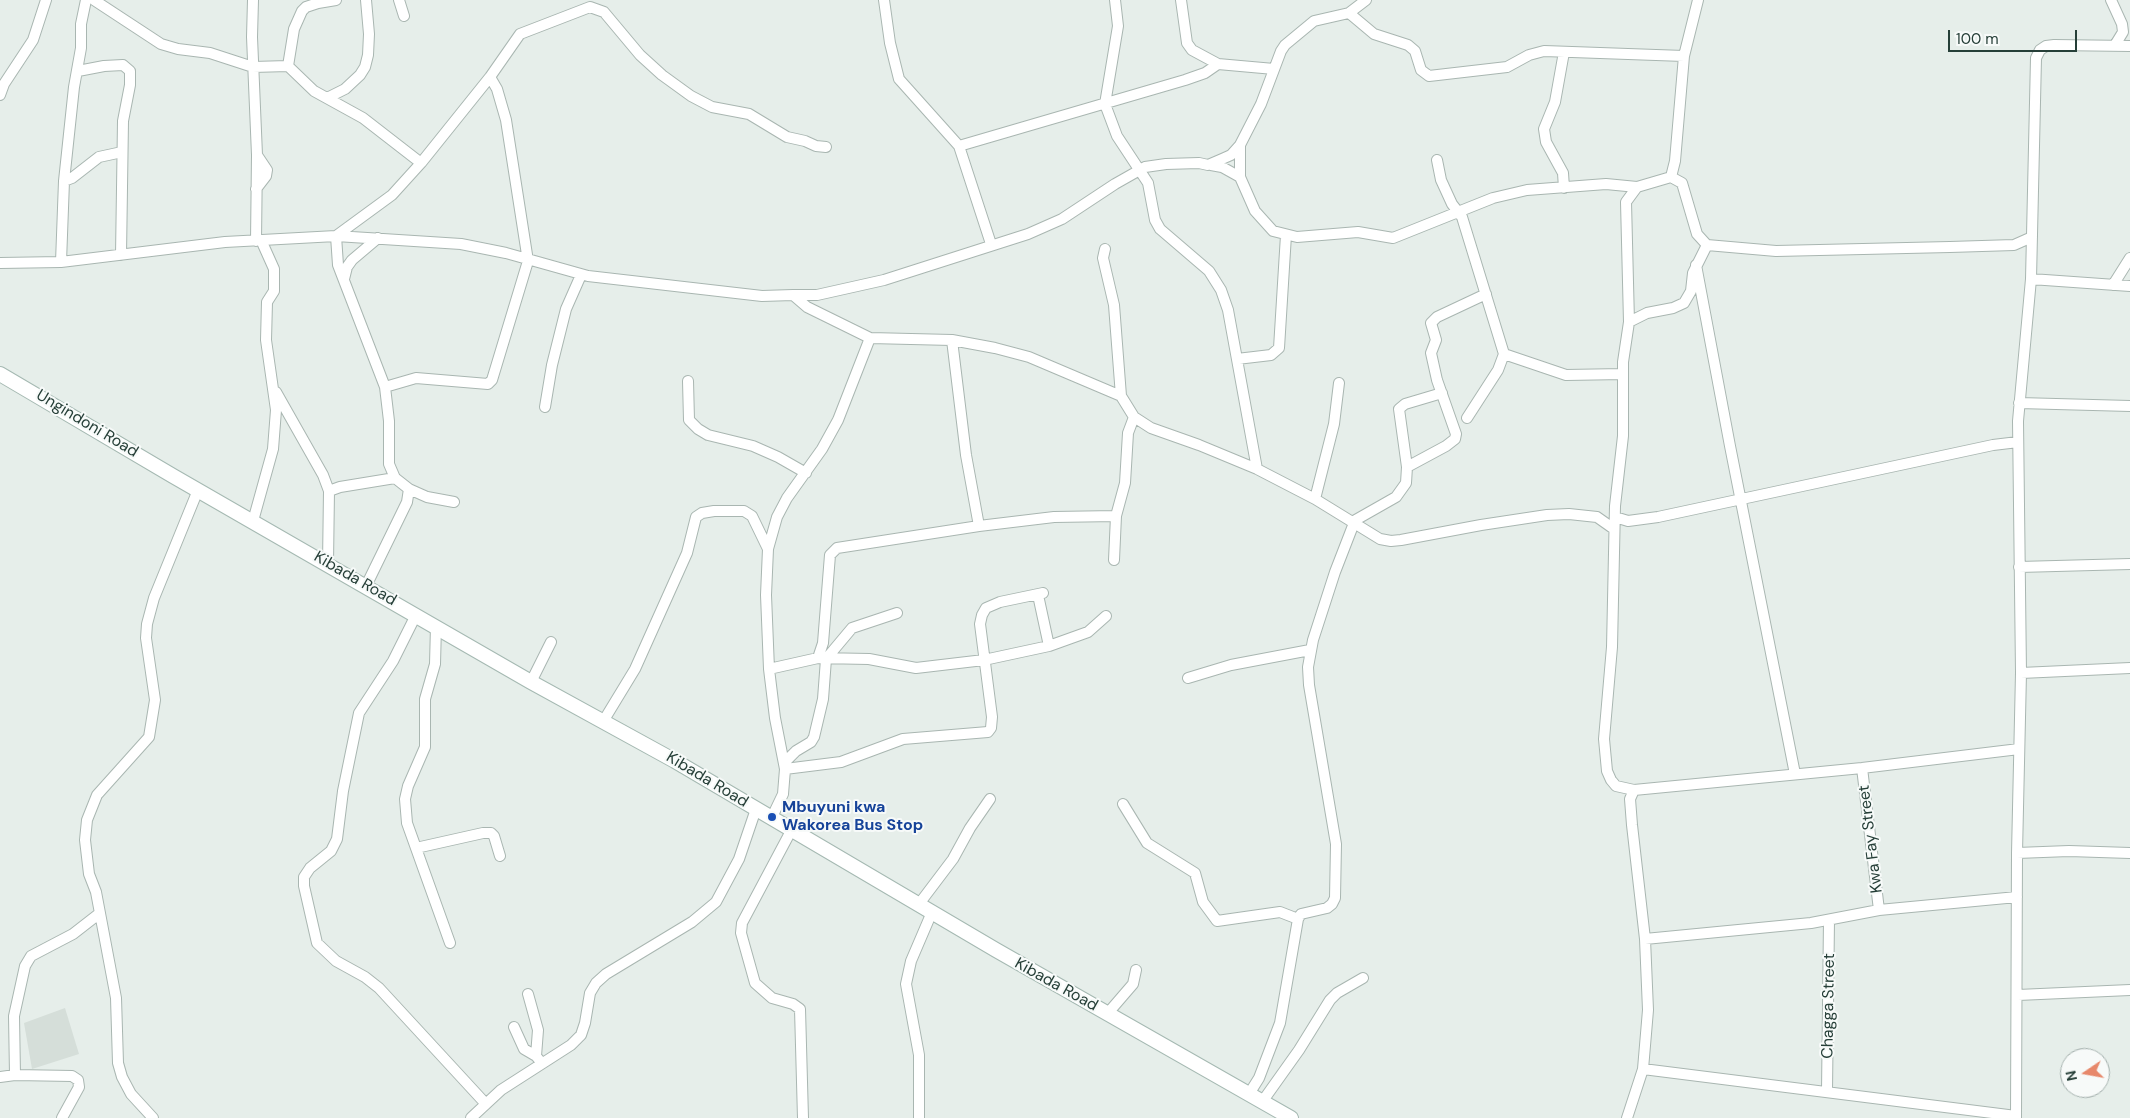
<!DOCTYPE html>
<style>
body{margin:0}
#map{position:relative;width:2130px;height:1118px;overflow:hidden;background:#e6eeea;font-family:"DM Sans",sans-serif}
canvas{display:block}
.north{position:absolute;left:2060px;top:1048px;width:50px;height:50px;box-sizing:border-box;background:#f7faf9;border:1px solid #a3afac;border-radius:50%;rotate:258deg;font-size:14px;font-weight:700;line-height:20px;text-align:center;color:#263f38}
.north::after{content:'';display:block;margin:auto;width:18px;height:22px;background:#e7886b;clip-path:polygon(50% 0,100% 100%,50% 72%,0 100%)}
.scale{position:absolute;left:1948px;top:30px;width:129px;height:22px;box-sizing:border-box;border:2px solid #263f38;border-top:0;padding-left:6px;font-size:15px;line-height:18px;white-space:nowrap;color:#263f38;-webkit-text-stroke:4px #f7faf9;paint-order:stroke}
</style>
<div id="map">
<canvas width="2130" height="1118"></canvas>
<div class="north">N</div>
<div class="scale">100 m</div>
</div>
<script>
const ctx = document.querySelector('canvas').getContext('2d');
ctx.lineJoin = 'round';
function fill(path, color) {
  ctx.fillStyle = color;
  ctx.fill(path, 'evenodd');
}
function poly(rows) {
  const path = new Path2D();
  for (const r of rows) {
    path.moveTo(r[0], r[1]);
    for (let i = 2; i < r.length; i += 2) path.lineTo(r[i], r[i + 1]);
  }
  return path;
}
function stroke(path, color, width, dash) {
  ctx.strokeStyle = color;
  ctx.lineWidth = width;
  ctx.lineCap = dash ? 'butt' : 'round';
  ctx.setLineDash(dash || []);
  ctx.stroke(path);
}
function label(font, color, halo, rows, align = 'center') {
  ctx.font = font + ' "DM Sans",sans-serif';
  ctx.lineWidth = 4;
  ctx.setLineDash([]);
  ctx.textBaseline = 'middle';
  ctx.strokeStyle = halo;
  ctx.fillStyle = color;
  for (const [text, x, y, turn = 0] of rows) {
    ctx.save();
    ctx.translate(x, y);
    ctx.rotate((+turn || 0) * Math.PI / 180);
    ctx.textAlign = isNaN(turn) ? turn : align;
    if (halo) ctx.strokeText(text, 0, 0);
    ctx.fillText(text, 0, 0);
    ctx.restore();
  }
}
const built = poly([
 [65,1008,79,1054,32,1069,24,1023]
]);
const street = poly([
 [94,0,161,44,178,49,210,53,253,67,288,66,294,29,302,11,306,7,318,3,336,0],
 [253,0,252,37,257,155,256,241],
 [399,0,404,16],
 [884,0,890,43,899,79,959,146,991,244],
 [1115,0,1118,26,1105,104,1117,136,1148,183,1155,220,1160,229,1209,271,1221,290,1228,310,1257,469],
 [1181,0,1187,43,1192,50,1218,64,1274,69],
 [2111,0,2122,24,2123,32,2115,45],
 [1349,13,1374,34,1408,45,1415,51,1421,70,1429,76,1507,67,1529,55,1544,51,1684,56],
 [288,66,314,91,363,118,421,163],
 [78,71,104,66,123,65,130,71,130,85,123,121,121,255],
 [0,95,4,84,33,40,46,0],
 [327,98,345,89,360,75,365,67,368,55,369,34,366,0],
 [1240,145,1240,177],
 [959,146,1185,80,1205,73,1218,64],
 [1437,160,1441,180,1452,204,1462,217,1504,354,1566,375,1623,374],
 [1211,165,1222,167,1240,177,1255,211,1273,231,1297,237,1358,232,1393,238,1493,198,1527,190,1606,184,1637,187],
 [1671,177,1682,183,1697,234,1707,245,1776,251,1950,247,2014,245,2032,237],
 [64,181,72,178,99,157,122,152],
 [1564,188,1563,173,1546,142,1544,129,1555,102,1564,52],
 [256,189,266,176,267,170,257,155],
 [336,236,392,195,421,163,490,77,520,34,590,7,604,12,640,55,662,75,691,96,712,107,749,114,787,137,805,141,816,146,826,147],
 [336,236,461,244,506,253,588,276,762,296,793,295,807,307,870,338],
 [1105,249,1103,258,1114,305,1121,396],
 [61,262,64,181,74,87,81,48,81,24,86,0],
 [0,263,61,262,225,242,336,236,338,265,385,387,389,421,389,464,395,478,409,489,407,502,366,586],
 [1696,265,1730,446,1795,774],
 [344,279,347,267,352,260,378,238],
 [2031,279,2130,286],
 [2113,285,2130,258],
 [793,295,817,295,884,280,1028,234,1062,219,1115,184,1145,167,1166,164,1199,163,1208,165,1222,159,1231,155,1240,145,1261,104,1281,51,1285,45,1314,21,1349,13,1366,0],
 [1629,322,1647,313,1673,308,1684,303,1691,291,1693,273,1707,245],
 [952,340,966,455,979,526],
 [1237,359,1271,355,1279,348,1286,235],
 [688,381,689,420,698,429,708,435,753,446,778,457,806,473],
 [385,387,416,378,488,384,492,380,528,261,506,120,497,89,490,77],
 [276,392,323,475,329,491,328,563],
 [2019,403,2130,406],
 [545,407,552,365,566,309,581,275],
 [1467,418,1498,370,1504,354],
 [1407,467,1446,446,1455,439,1456,434,1437,380,1431,353,1436,340,1431,323,1437,317,1486,294],
 [409,489,427,497,454,502],
 [329,491,340,487,395,478],
 [1315,499,1334,424,1339,383],
 [1615,517,1628,521,1658,517,1993,445,2018,442],
 [253,521,273,449,276,410,266,340,267,302,274,291,274,269,261,240],
 [1352,522,1396,497,1406,483,1407,467,1399,409,1405,404,1442,393],
 [1114,560,1116,516],
 [2019,567,2130,564],
 [1038,595,1049,646],
 [416,615,393,661,359,713,343,791,337,839,331,851,310,868,304,877,304,886,317,943,336,961,365,977,379,988,485,1103],
 [436,626,435,664,425,699,425,747,408,786,405,799,407,823,450,943],
 [818,658,869,659,916,668,984,660,1049,646,1088,632,1106,616],
 [769,669,818,658,823,643,830,555,837,548,979,526,1054,517,1116,516,1125,483,1128,433,1134,417],
 [2021,673,2130,668],
 [1188,678,1231,665,1310,650],
 [531,682,551,642],
 [604,720,635,669,687,553,696,517,702,513,714,511,744,511,752,516,768,549],
 [784,763,796,751,811,742,814,737,823,699,826,659,852,628,897,613],
 [1862,768,1879,910],
 [785,769,841,762,903,739,988,732,991,728,992,717,980,624,982,615,986,608,1000,602,1043,593],
 [1634,790,1616,786,1611,780,1607,771,1604,739,1612,647,1615,506,1623,436,1623,362,1629,322,1626,202,1637,187,1671,177,1675,161,1684,56,1698,0],
 [1123,804,1147,843,1195,873,1203,902,1217,921,1280,912,1298,919],
 [772,817,783,794,785,769,775,718,769,669,766,595,768,549,777,517,787,498,822,449,838,420,870,338,952,340,995,348,1029,357,1121,396,1134,417,1151,428,1199,445,1257,469,1315,499,1380,539,1391,541,1401,540,1481,525,1547,515,1569,514,1597,517,1614,529],
 [792,829,742,923,741,933,755,983,772,998,793,1004,800,1009,803,1118],
 [416,848,483,833,491,833,494,836,500,856],
 [2017,853,2069,851,2130,853],
 [919,904,953,859,970,828,990,799],
 [1645,939,1811,923,1879,910,2017,897],
 [528,994,538,1030,536,1056],
 [2018,995,2130,990],
 [1108,1013,1133,984,1136,970],
 [514,1027,524,1049,536,1056,540,1061],
 [1643,1069,2016,1116],
 [15,1075,14,1016,25,966,31,956,73,934,100,913],
 [0,1077,15,1075,72,1076,78,1080,79,1087,62,1118],
 [1827,1091,1829,920],
 [1249,1094,1259,1078,1280,1023,1298,919,1301,914,1327,908,1332,904,1335,898,1336,844,1309,685,1308,667,1313,640,1335,572,1354,523],
 [1262,1102,1299,1050,1330,1000,1337,993,1363,978],
 [153,1118,131,1094,122,1077,118,1063,116,998,96,892,89,874,85,840,87,820,97,795,149,737,155,700,146,638,147,624,154,598,198,490],
 [471,1118,501,1090,571,1045,581,1035,585,1023,590,993,596,983,606,974,692,922,716,902,739,859,756,809],
 [919,1118,919,1055,906,984,911,961,932,912],
 [1627,1118,1643,1069,1648,1010,1645,939,1632,825,1630,799,1634,790,1862,768,2019,749],
 [2016,1118,2017,853,2021,673,2018,421,2031,279,2036,58,2040,50,2046,46,2054,45,2130,46]
]);
const secondary = poly([
 [0,374,173,476,531,682,675,761,996,950,1291,1118]
]);
const markers = [
 [772,817,5,"#1a4fb4"]
];
const streetNames = [
 ["Ungindoni Road",87,424,31],
 ["Kibada Road",355,579,30],
 ["Kibada Road",707,780,31],
 ["Kwa Fay Street",1871,839,-97],
 ["Kibada Road",1056,985,29],
 ["Chagga Street",1829,1006,-89]
];
const transitNames = [
 ["Mbuyuni kwa",782,808],
 ["Wakorea Bus Stop",782,826]
];
fill(built, '#d5ded9');
stroke(street, '#a9b6b1', 12);
stroke(secondary, '#a5b9b2', 16);
stroke(street, '#fff', 10);
stroke(secondary, '#fff', 14);
for (const [x, y, r, color] of markers) {
  const dot = new Path2D();
  dot.arc(x, y, r, 0, 2 * Math.PI);
  ctx.fillStyle = color;
  ctx.fill(dot);
  stroke(dot, '#f7faf9', 2);
}
label('16px', '#263f38', '#f7faf9', streetNames);
label('bold 16px', '#164399', '#f7faf9', transitNames, 'left');
</script>
